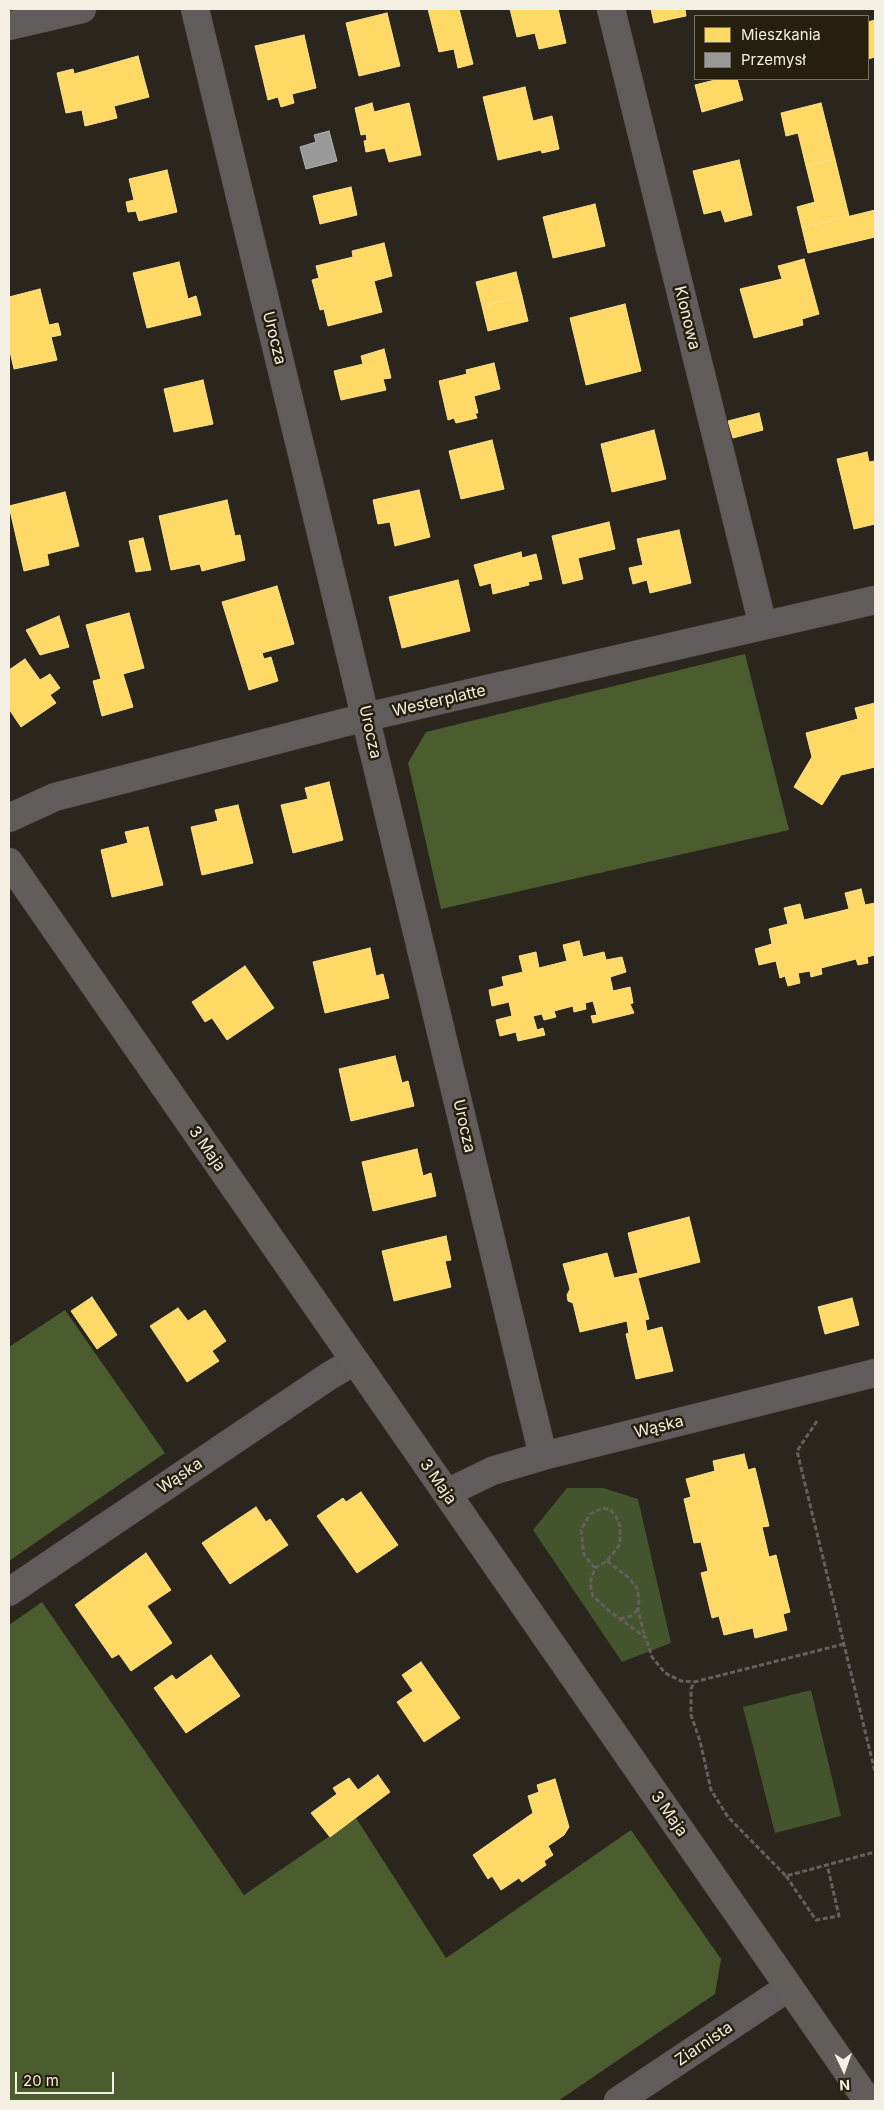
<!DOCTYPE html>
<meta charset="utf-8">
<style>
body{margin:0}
#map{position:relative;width:884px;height:2110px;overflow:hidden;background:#2a261d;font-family:Inter,sans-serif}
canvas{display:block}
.frame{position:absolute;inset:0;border:10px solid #f3efe3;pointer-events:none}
.legend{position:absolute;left:694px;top:15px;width:175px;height:65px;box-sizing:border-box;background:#261f0e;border:1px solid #787263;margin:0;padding:6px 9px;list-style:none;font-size:15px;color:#f3efe3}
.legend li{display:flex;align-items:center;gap:10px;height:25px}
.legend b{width:25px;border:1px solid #787263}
.north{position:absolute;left:819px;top:2045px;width:50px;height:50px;-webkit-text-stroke:4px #261f0e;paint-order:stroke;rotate:177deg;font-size:14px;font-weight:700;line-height:20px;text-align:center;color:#f3efe3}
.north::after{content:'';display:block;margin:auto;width:18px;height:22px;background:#f3efe3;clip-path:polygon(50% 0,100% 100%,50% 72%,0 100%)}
.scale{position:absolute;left:15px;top:2072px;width:99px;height:22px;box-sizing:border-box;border:2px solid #f3efe3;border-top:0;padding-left:6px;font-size:15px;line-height:18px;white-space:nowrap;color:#f3efe3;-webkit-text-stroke:4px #261f0e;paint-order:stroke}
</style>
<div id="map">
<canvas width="884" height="2110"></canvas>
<div class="frame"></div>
<ul class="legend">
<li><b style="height:14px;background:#ffd966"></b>Mieszkania</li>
<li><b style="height:14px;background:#999"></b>Przemysł</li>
</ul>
<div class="north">N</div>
<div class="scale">20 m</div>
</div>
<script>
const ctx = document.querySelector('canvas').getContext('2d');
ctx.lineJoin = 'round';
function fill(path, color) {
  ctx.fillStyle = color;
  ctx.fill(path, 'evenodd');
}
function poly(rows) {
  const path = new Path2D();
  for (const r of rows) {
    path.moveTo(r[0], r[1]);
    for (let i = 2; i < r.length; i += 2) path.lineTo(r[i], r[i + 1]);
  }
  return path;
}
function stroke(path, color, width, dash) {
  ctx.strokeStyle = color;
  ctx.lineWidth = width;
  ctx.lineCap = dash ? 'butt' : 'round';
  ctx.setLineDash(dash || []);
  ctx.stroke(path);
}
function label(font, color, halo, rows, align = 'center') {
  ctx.font = font + ' Inter,sans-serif';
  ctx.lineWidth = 5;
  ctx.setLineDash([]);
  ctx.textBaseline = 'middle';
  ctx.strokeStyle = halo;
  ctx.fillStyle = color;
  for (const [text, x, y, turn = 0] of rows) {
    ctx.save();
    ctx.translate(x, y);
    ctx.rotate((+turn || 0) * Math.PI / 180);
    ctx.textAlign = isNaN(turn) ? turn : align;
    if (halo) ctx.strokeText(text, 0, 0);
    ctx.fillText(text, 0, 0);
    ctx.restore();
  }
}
const green = poly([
 [567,1488,603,1488,638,1499,671,1643,622,1662,533,1530],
 [811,1690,841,1816,775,1833,743,1707]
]);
const forest = poly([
 [745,654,789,830,441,909,408,763,426,732],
 [65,1310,165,1453,9,1561,9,1347],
 [42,1602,244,1895,356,1818,446,1958,631,1830,721,1959,715,1994,558,2101,9,2101,9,1625]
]);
const homes = poly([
 [428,9,459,9,473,64,458,68,454,49,439,52,428,9],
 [510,9,558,9,566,43,539,49,535,33,517,37,510,9],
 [651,9,674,9,676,18,654,23,651,9],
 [674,9,685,9,686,16,676,18,674,9],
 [387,13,400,66,359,76,346,23,387,13],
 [875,20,875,57,868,59,868,22,875,20],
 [304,35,316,88,292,94,294,103,281,107,278,97,268,100,255,46,304,35],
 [138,56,149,97,114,106,117,118,85,126,82,110,66,113,57,73,73,69,74,74,138,56],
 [719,79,737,79,743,100,702,112,695,85,719,79],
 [525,87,533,121,552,116,559,149,542,153,541,150,498,160,483,97,525,87],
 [372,103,374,112,409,103,421,155,389,162,385,148,366,152,364,141,367,140,366,134,361,135,355,108,372,103],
 [821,103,835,159,806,166,798,133,786,136,781,113,821,103],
 [835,159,849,216,802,228,797,207,815,202,806,166,835,159],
 [739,160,752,215,725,222,721,210,704,214,693,171,739,160],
 [167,170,177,212,139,221,136,211,128,212,126,202,134,200,129,179,167,170],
 [351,187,357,215,320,224,313,196,351,187],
 [595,204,605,246,553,258,543,217,595,204],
 [875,210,875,237,808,253,802,228,875,210],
 [384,243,392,276,374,281,382,312,328,326,324,309,320,310,312,280,319,278,316,266,353,257,352,251,384,243],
 [804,259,819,314,802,319,803,325,754,338,740,289,782,279,778,266,804,259],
 [179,262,188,299,196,296,201,315,147,328,133,273,179,262],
 [516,272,522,296,482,306,476,282,516,272],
 [40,289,49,325,58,323,61,335,51,337,57,360,14,369,9,347,9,297,40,289],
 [522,296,528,321,488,331,482,306,522,296],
 [625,304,641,371,586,385,570,318,625,304],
 [384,349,391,378,383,379,386,390,341,400,334,371,363,364,361,356,384,349],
 [494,363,500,389,474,396,478,413,475,413,477,418,456,423,454,418,448,420,439,381,467,374,466,370,494,363],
 [203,380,213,424,174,432,164,389,203,380],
 [759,413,763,430,733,438,728,421,759,413],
 [654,430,666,479,612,492,601,444,654,430],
 [492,440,504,489,461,499,449,451,492,440],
 [867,452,869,462,875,461,875,524,854,529,837,459,867,452],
 [419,490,430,537,395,546,390,522,378,524,373,500,419,490],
 [65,492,79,546,47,554,49,565,24,571,9,506,65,492],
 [227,500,235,536,240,535,245,560,202,571,200,564,171,570,159,516,227,500],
 [609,522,615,549,578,558,583,579,563,584,552,536,609,522],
 [679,530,691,583,650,593,647,580,633,584,629,568,643,565,637,539,679,530],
 [143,538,151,570,136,572,129,541,143,538],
 [521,552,522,558,536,554,542,579,528,582,529,585,493,594,491,583,480,586,474,565,521,552],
 [458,580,470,631,402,648,389,597,458,580],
 [277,586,294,644,262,653,264,659,271,657,278,681,249,690,222,602,277,586],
 [129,613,144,668,123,674,133,707,102,716,93,681,101,679,86,625,129,613],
 [59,616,69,647,40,655,26,630,59,616],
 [25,659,40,680,50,674,60,688,50,695,56,703,21,727,9,709,9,670,25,659],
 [875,703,875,767,841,775,822,805,794,787,812,757,806,733,858,719,855,708,875,703],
 [329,782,343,840,293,853,281,805,308,799,305,788,329,782],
 [238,805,253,863,202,875,191,827,218,821,215,810,238,805],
 [148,827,163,885,112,897,101,850,128,843,125,832,148,827],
 [861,889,865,905,875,903,875,955,867,957,868,963,858,965,856,959,821,968,822,974,811,977,810,971,798,973,800,983,788,986,785,976,780,978,776,961,759,965,755,949,772,944,769,929,788,924,784,908,800,904,804,920,849,909,845,893,861,889],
 [579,941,583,957,604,952,606,960,622,957,626,972,610,977,613,991,630,987,633,1003,630,1004,634,1013,593,1023,591,1016,597,1015,593,1001,585,1003,586,1009,574,1012,573,1006,554,1011,556,1017,544,1020,542,1014,533,1016,537,1030,543,1028,545,1035,518,1041,516,1032,500,1036,496,1020,512,1016,509,1002,492,1006,489,990,504,986,502,977,523,972,519,956,536,952,539,968,567,961,563,945,579,941],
 [370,948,376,976,383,974,389,998,325,1013,313,962,370,948],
 [245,966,274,1008,227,1040,212,1018,205,1022,192,1002,245,966],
 [395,1056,402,1083,408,1081,414,1106,351,1121,339,1069,395,1056],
 [417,1149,423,1176,431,1173,436,1196,373,1211,362,1162,417,1149],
 [689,1217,700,1262,638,1278,649,1319,645,1320,647,1331,662,1327,673,1371,636,1379,626,1334,629,1333,627,1321,580,1332,573,1303,568,1301,567,1295,570,1289,563,1264,607,1253,614,1278,638,1273,628,1233,689,1217],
 [446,1236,451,1260,445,1261,451,1287,394,1301,382,1251,446,1236],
 [92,1297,117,1335,97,1349,71,1311,92,1297],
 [852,1298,859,1325,825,1334,818,1307,852,1298],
 [178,1308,188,1321,205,1310,226,1341,212,1351,219,1361,187,1382,150,1326,178,1308],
 [744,1454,748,1470,755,1468,769,1526,762,1527,769,1557,776,1555,790,1612,783,1614,787,1630,755,1638,753,1628,724,1635,719,1616,712,1618,701,1573,708,1571,701,1542,694,1543,684,1499,691,1497,686,1479,715,1471,713,1461,744,1454],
 [361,1492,398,1545,357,1573,317,1516,343,1498,346,1502,361,1492],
 [256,1507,266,1522,270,1519,288,1545,230,1584,202,1543,256,1507],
 [146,1553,171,1590,147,1606,172,1643,131,1671,119,1654,112,1658,75,1605,146,1553],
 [211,1655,240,1696,186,1733,154,1688,172,1675,176,1680,211,1655],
 [421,1662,460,1718,424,1742,397,1702,413,1691,402,1675,421,1662],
 [378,1775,390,1792,330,1837,311,1813,337,1794,333,1788,349,1778,358,1790,378,1775],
 [555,1779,569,1827,564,1835,548,1846,553,1855,544,1861,546,1865,522,1882,519,1878,501,1890,492,1876,488,1879,473,1855,533,1813,528,1796,539,1792,537,1785,555,1779]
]);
const industry = poly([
 [329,131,337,161,306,169,300,147,316,142,314,135,329,131]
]);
const path = poly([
 [817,1421,797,1451,875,1772],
 [607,1561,629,1578,637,1588,639,1599,638,1610,645,1638],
 [595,1568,584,1555,581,1530,590,1514,603,1508,611,1510,616,1517,620,1526,620,1544,607,1561,595,1568,590,1583,593,1596,608,1610,646,1638,652,1657,665,1673,681,1681,694,1682],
 [620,1619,631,1616,638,1610],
 [844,1644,694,1682,691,1689,691,1715,700,1741,711,1790,728,1817,786,1876,875,1852],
 [786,1876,816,1920,839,1916,827,1864]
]);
const street = poly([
 [195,9,543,1456],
 [611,9,763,626],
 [9,26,82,9],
 [9,818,55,797,366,717,875,600],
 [447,1493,492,1471,543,1456,875,1373],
 [9,1592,329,1376,353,1362],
 [618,2101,789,1987]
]);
const secondary = poly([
 [9,862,868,2101]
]);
const streetNames = [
 ["Klonowa",687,318,76],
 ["Urocza",274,338,76],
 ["Westerplatte",439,701,-13],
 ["Urocza",370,732,77],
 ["Urocza",464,1126,77],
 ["3 Maja",207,1149,55],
 ["Wąska",659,1427,-14],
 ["Wąska",180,1476,-34],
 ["3 Maja",438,1482,55],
 ["3 Maja",669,1814,55],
 ["Ziarnista",704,2044,-34]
];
fill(green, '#44542c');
fill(forest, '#4b5c2e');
fill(homes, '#ffd966');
stroke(homes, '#fbe08c', 1);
fill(industry, '#999');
stroke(industry, '#b4b3af', 1);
stroke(street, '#45413a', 29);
stroke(secondary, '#45413a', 29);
stroke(path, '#63605d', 3, [5, 2.5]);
stroke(street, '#605c5b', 28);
stroke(secondary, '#615d5b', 28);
label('16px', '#f3efe3', '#261f0e', streetNames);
</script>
